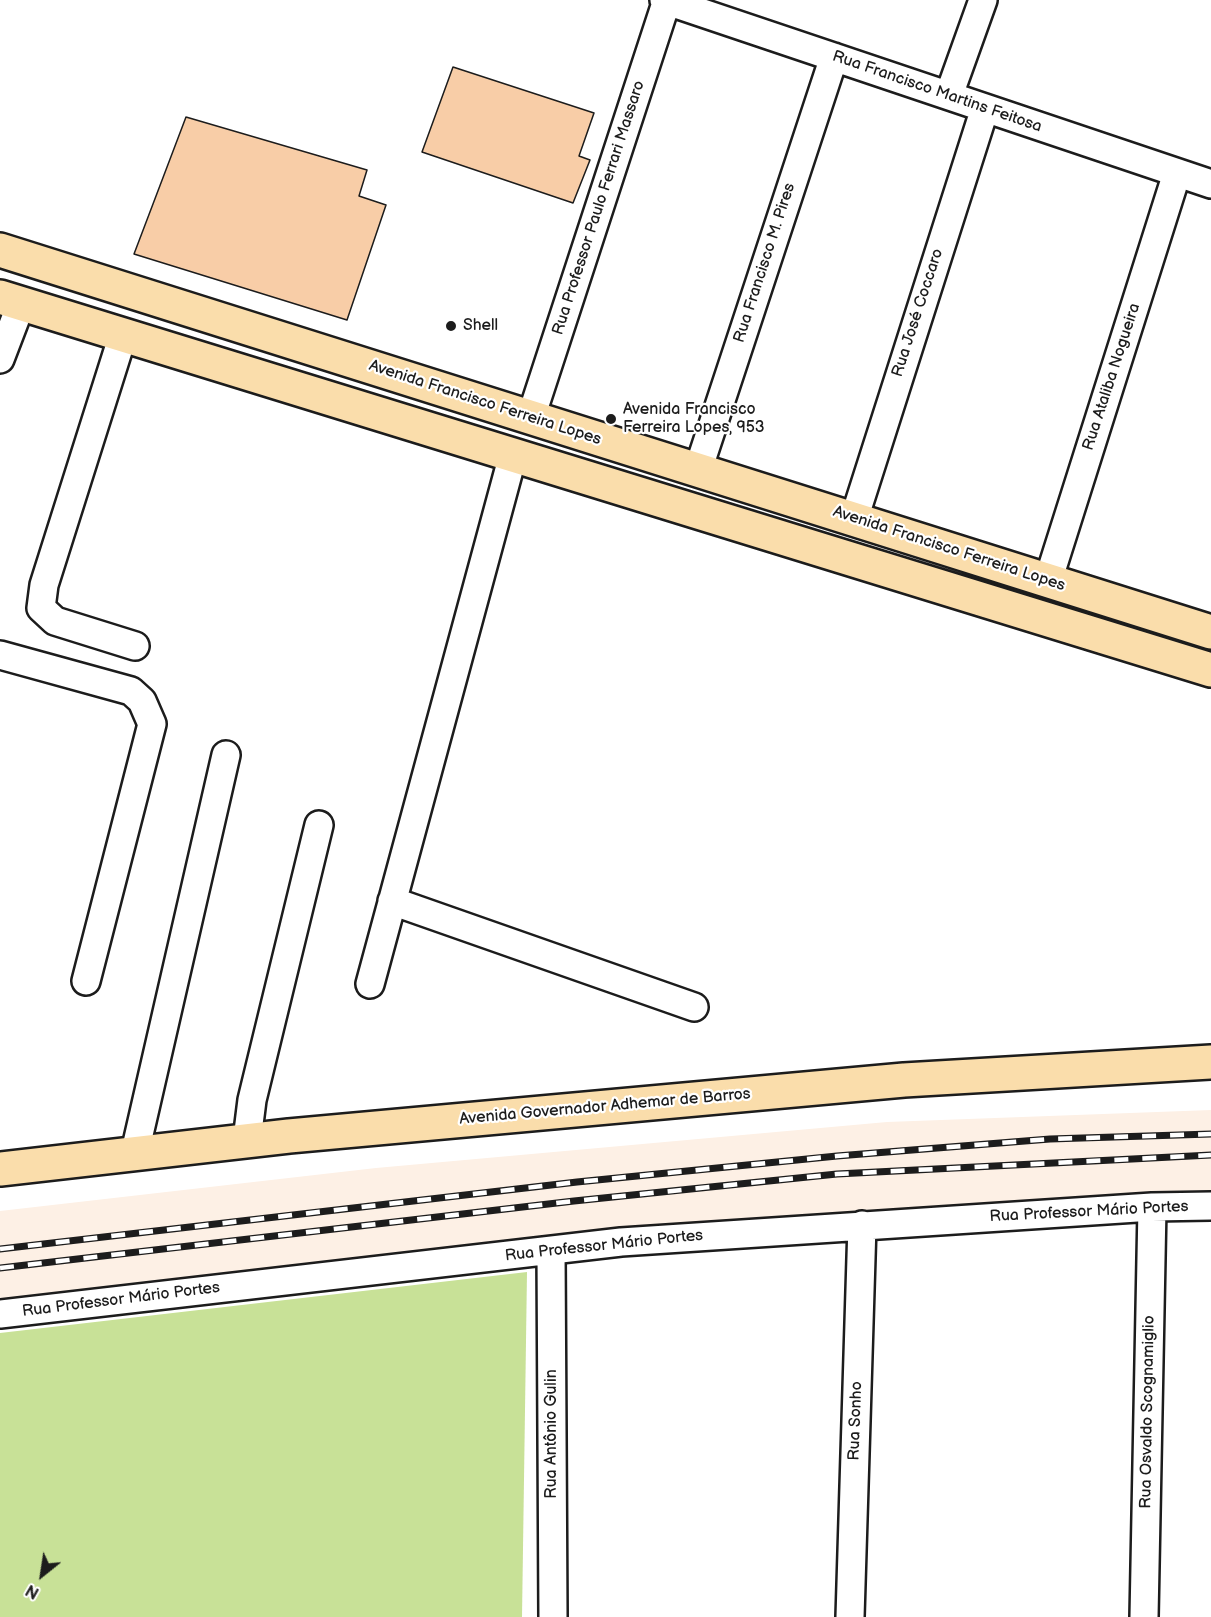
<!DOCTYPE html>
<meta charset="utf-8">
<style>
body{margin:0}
#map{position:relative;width:1211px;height:1617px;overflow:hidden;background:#fff;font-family:"Balsamiq Sans",sans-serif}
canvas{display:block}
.north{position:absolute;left:12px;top:1545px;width:60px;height:60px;-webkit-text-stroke:4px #fff;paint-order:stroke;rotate:210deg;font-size:16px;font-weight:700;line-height:24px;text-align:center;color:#1c1c1c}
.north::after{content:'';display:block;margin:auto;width:21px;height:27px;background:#1c1c1c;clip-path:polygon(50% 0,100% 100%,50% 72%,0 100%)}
</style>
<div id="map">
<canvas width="1211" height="1617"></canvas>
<div class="north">N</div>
</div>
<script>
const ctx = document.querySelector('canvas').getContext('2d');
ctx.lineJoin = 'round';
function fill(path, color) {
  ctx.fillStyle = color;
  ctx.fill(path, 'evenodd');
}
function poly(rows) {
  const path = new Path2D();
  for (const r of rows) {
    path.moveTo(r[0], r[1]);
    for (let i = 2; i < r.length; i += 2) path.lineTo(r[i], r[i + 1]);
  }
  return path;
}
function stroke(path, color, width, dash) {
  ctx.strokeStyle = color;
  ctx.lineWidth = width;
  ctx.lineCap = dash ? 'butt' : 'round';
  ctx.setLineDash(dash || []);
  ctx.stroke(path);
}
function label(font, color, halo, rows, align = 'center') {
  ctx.font = font + ' "Balsamiq Sans",sans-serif';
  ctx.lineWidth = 4.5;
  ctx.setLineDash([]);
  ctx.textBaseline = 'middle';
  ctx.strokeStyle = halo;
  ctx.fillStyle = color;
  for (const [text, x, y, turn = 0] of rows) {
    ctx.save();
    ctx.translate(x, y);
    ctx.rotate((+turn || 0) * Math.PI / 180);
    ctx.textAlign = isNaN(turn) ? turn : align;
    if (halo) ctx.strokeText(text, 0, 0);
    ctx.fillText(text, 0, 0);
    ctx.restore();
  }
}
const built = poly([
 [1211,1110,1211,1194,0,1305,0,1211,376,1168,887,1122]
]);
const green = poly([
 [527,1272,522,1617,0,1617,0,1333]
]);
const building = poly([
 [453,67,594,113,579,156,590,160,573,203,422,152,453,67],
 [186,117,367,170,359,196,386,205,347,320,134,254,186,117]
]);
const minor = poly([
 [664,0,1211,184],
 [949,95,983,0],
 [123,335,44,585,41,608,55,621,135,646],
 [0,359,21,304],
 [531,417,667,0],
 [698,470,834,57],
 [854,519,985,108],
 [1048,581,1177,173],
 [0,655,131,691,142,701,152,724,86,981],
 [392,901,694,1007],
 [370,984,513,455],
 [247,1140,252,1100,319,825],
 [135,1152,226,755],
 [551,1251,553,1617],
 [0,1314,621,1242,1152,1207,1211,1206],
 [850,1617,862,1225],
 [1144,1617,1152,1207]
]);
const major = poly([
 [0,250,1211,632],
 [0,297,1211,670],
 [0,1169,289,1136,904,1080,1211,1062]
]);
const rail = poly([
 [0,1249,577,1182,837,1156,1050,1139,1211,1134],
 [0,1268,574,1201,837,1174,1211,1155]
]);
const markers = [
 [451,326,6,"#1c1c1c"],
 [611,419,6,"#1c1c1c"]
];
const streetNames = [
 ["Rua Francisco Martins Feitosa",937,92,19],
 ["Rua Professor Paulo Ferrari Massaro",599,208,-72],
 ["Rua Francisco M. Pires",765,263,-72],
 ["Rua José Coccaro",918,313,-72],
 ["Rua Ataliba Nogueira",1112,377,-72],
 ["Avenida Francisco Ferreira Lopes",485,403,18],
 ["Avenida Francisco Ferreira Lopes",949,549,18],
 ["Avenida Governador Adhemar de Barros",605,1107,-5],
 ["Rua Professor Mário Portes",1089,1212,-3],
 ["Rua Professor Mário Portes",604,1246,-6],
 ["Rua Professor Mário Portes",121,1300,-7],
 ["Rua Osvaldo Scognamiglio",1148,1412,-89],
 ["Rua Sonho",856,1421,-88],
 ["Rua Antônio Gulin",552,1434,-90]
];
const poiNames = [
 ["Shell",463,326],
 ["Avenida Francisco",623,410],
 ["Ferreira Lopes, 953",623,428]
];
fill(built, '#fdf0e5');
fill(green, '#c8e197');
fill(building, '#f8cda7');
stroke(building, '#1c1c1c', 1.5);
stroke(minor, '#1c1c1c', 32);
stroke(major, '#1c1c1c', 38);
stroke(minor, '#fff', 27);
stroke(major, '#faddab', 33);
stroke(rail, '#1c1c1c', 7);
stroke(rail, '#fff', 4.5, [14]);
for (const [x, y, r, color] of markers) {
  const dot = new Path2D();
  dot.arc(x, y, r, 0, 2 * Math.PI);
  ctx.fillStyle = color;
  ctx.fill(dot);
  stroke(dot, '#fff', 2);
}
label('16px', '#1c1c1c', '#fff', streetNames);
label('16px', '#1c1c1c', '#fff', poiNames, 'left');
</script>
